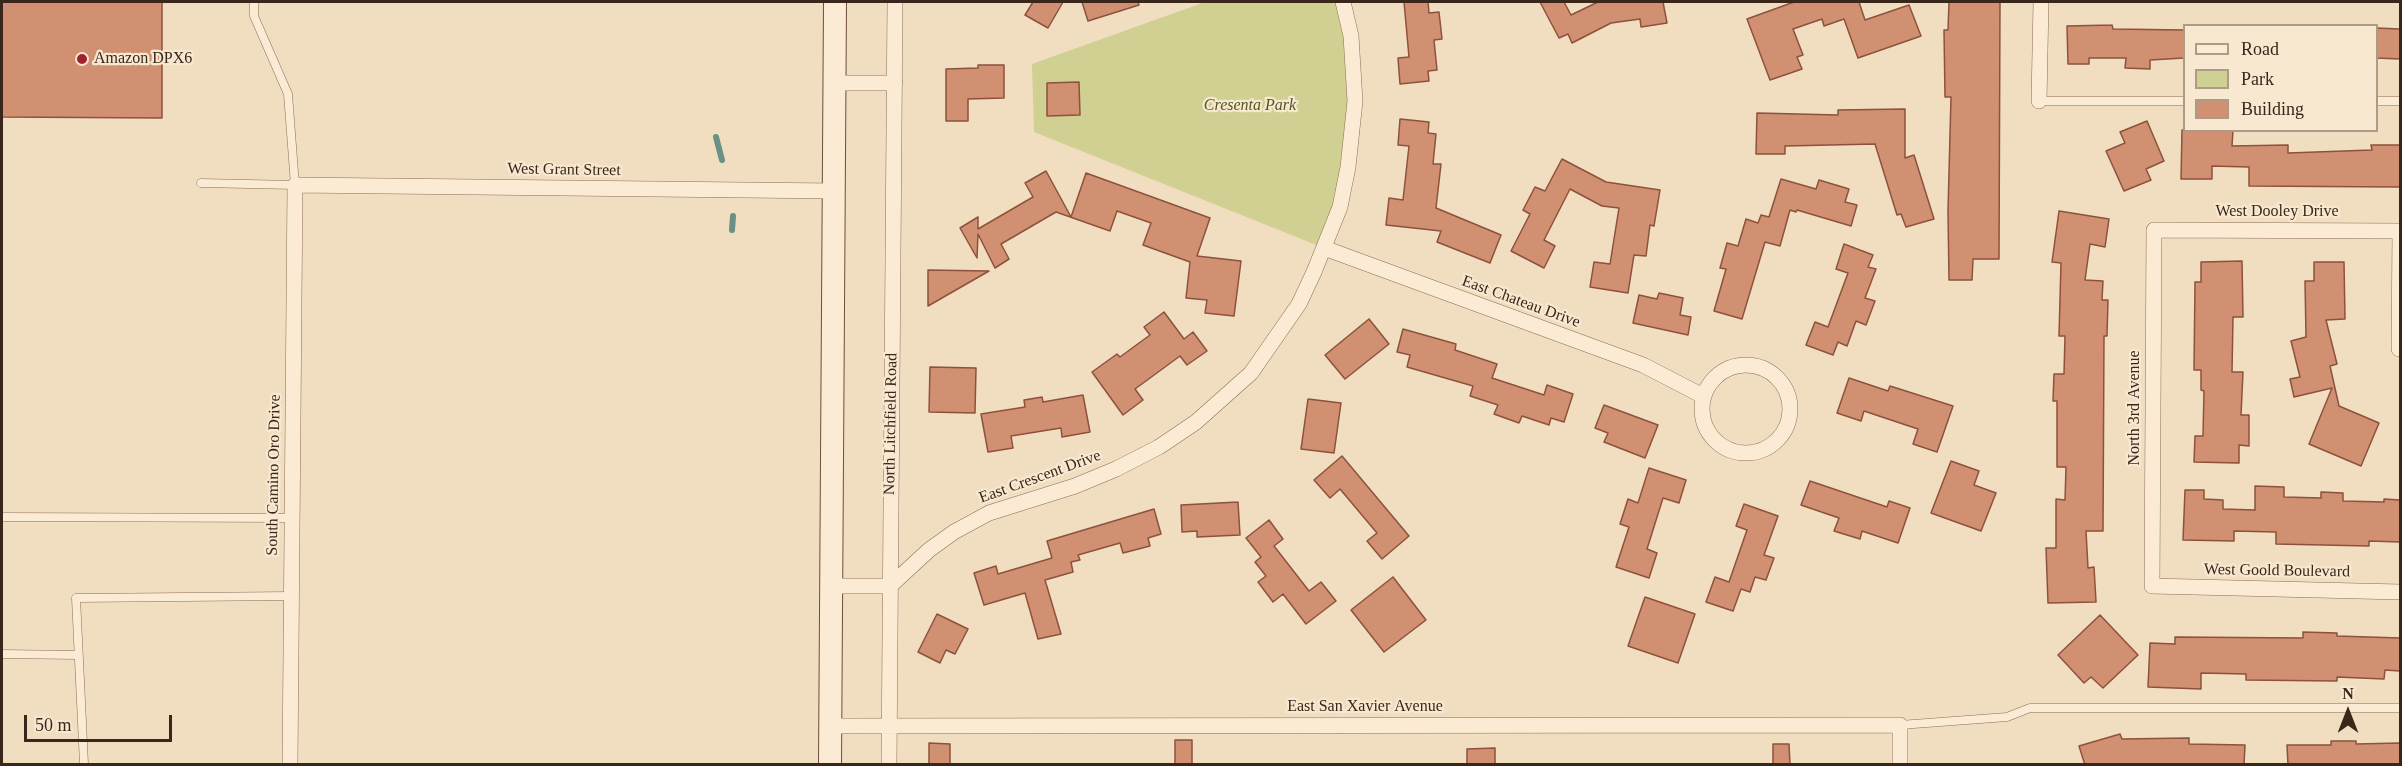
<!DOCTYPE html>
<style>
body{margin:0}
#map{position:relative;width:2402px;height:766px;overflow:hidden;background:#f1ddc0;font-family:"Times New Roman",serif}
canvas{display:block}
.frame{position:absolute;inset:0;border:3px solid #3a271c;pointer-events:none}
.legend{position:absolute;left:2183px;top:24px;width:195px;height:108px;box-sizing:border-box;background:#f8e8d0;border:2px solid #ac9b88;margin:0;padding:8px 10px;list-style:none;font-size:18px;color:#3a271c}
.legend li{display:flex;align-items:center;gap:12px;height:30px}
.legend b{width:30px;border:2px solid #ac9b88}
.north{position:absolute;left:2318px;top:682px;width:60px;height:60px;-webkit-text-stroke:4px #f8e8d0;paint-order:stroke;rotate:0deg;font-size:16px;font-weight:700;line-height:24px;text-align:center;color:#3a271c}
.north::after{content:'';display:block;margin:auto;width:21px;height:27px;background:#3a271c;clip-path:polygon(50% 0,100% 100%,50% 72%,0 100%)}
.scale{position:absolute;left:24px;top:715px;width:148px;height:27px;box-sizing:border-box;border:3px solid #3a271c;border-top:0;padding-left:8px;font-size:18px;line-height:21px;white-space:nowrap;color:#3a271c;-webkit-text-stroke:4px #f8e8d0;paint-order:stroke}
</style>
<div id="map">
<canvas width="2402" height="766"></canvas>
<div class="frame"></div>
<ul class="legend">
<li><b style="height:8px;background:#fbebd4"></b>Road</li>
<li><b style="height:16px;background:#d0d093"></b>Park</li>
<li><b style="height:16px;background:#d29073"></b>Building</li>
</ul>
<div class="north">N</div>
<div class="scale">50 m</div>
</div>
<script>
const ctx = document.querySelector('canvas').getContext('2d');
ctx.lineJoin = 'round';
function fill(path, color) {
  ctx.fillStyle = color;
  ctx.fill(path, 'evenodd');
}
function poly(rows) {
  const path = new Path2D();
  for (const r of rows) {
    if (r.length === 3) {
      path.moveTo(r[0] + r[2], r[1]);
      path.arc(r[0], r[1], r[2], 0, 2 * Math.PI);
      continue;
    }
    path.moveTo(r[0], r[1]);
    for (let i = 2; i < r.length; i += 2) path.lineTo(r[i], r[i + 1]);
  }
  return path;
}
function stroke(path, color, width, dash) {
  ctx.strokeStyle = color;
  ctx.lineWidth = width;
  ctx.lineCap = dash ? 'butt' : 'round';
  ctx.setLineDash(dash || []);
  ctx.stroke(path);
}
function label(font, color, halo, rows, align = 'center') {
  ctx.font = font + ' "Times New Roman",serif';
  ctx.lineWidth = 4.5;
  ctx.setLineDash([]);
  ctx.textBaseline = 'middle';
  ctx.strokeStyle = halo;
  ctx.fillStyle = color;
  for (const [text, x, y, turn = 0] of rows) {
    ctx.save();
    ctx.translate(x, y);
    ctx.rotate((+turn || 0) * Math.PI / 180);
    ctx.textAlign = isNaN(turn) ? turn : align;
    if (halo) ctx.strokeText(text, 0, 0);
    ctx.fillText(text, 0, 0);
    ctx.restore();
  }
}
const green = poly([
 [1205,2,1343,2,1355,101,1324,248,1034,132,1032,64]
]);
const stream = poly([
 [716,137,722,160],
 [732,230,733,216]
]);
const building = poly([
 [2,2,162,2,162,118,2,117,2,2],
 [1033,2,1063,2,1048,28,1025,15,1033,2],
 [1082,2,1138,2,1139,5,1088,21,1082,2],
 [1404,2,1428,2,1429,13,1439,12,1442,39,1434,40,1437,70,1428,71,1429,81,1400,84,1398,58,1409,57,1404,2],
 [1540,2,1564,2,1571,15,1598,2,1663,2,1667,23,1641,27,1640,19,1611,23,1572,43,1568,34,1559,38,1540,2],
 [1794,2,1859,2,1865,20,1909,5,1921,36,1858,58,1844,19,1824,26,1822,19,1793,29,1803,55,1797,57,1802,69,1770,80,1747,19,1794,2],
 [1949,2,2000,2,1999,259,1973,259,1972,280,1949,280,1948,211,1951,97,1945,97,1944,30,1948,30,1949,2],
 [2112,25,2113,29,2184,30,2184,58,2150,60,2150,69,2125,68,2126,58,2089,58,2089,64,2068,64,2067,26,2112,25],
 [2376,28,2400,29,2400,59,2376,58,2376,28],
 [978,65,1004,65,1004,98,968,99,968,121,946,121,946,69,978,68,978,65],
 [1079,82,1080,115,1047,116,1047,83,1079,82],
 [1905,109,1905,158,1914,155,1934,219,1906,227,1901,214,1897,215,1875,144,1785,146,1785,154,1756,154,1757,113,1838,115,1838,110,1905,109],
 [1400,119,1429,122,1428,133,1436,134,1433,164,1441,164,1436,208,1501,235,1490,263,1437,242,1441,231,1386,225,1389,198,1403,200,1409,146,1398,145,1400,119],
 [2147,121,2164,161,2146,169,2151,180,2124,191,2106,151,2125,143,2120,132,2147,121],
 [2182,130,2233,130,2232,146,2288,145,2288,153,2372,150,2371,145,2400,145,2400,187,2249,186,2249,167,2212,166,2212,179,2181,179,2182,130],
 [1562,159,1606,182,1660,190,1654,226,1650,225,1646,256,1634,255,1628,293,1590,287,1594,262,1610,264,1619,208,1602,206,1570,189,1544,240,1555,246,1544,268,1511,251,1530,214,1523,210,1535,187,1545,191,1562,159],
 [1046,171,1071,217,1086,173,1210,218,1197,256,1241,261,1234,316,1205,313,1207,300,1186,298,1190,262,1143,245,1151,223,1117,211,1110,231,1056,212,1001,244,1009,259,995,268,978,234,977,258,960,228,978,217,978,229,1033,197,1025,183,1046,171],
 [1781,179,1816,189,1819,180,1849,189,1845,202,1857,205,1851,226,1797,210,1796,212,1790,210,1780,246,1765,242,1742,319,1714,311,1726,269,1720,268,1727,243,1738,246,1746,219,1758,223,1761,215,1769,217,1781,179],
 [2059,211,2109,219,2105,247,2090,244,2085,280,2103,281,2102,300,2108,300,2107,336,2104,336,2103,531,2086,531,2088,568,2094,567,2096,602,2048,603,2046,548,2056,548,2056,499,2065,500,2066,467,2057,467,2057,401,2053,401,2054,374,2064,374,2065,336,2059,336,2061,263,2052,262,2059,211],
 [1844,244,1873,255,1868,267,1876,269,1865,298,1875,301,1866,325,1856,321,1847,346,1838,342,1833,355,1806,345,1815,322,1828,327,1848,273,1836,269,1844,244],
 [2242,261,2243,317,2233,317,2232,372,2243,372,2241,415,2249,415,2249,446,2239,445,2239,463,2194,462,2195,436,2203,436,2204,391,2201,390,2201,370,2194,370,2195,282,2201,282,2201,262,2242,261],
 [2314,262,2344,262,2345,319,2326,320,2337,364,2330,366,2339,406,2379,423,2361,466,2309,444,2332,388,2294,397,2290,379,2300,377,2291,341,2306,337,2305,281,2314,281,2314,262],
 [928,270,989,271,928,306,928,270],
 [1659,293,1683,298,1680,315,1691,317,1688,335,1633,323,1639,295,1657,299,1659,293],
 [1164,312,1184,339,1193,332,1207,351,1187,365,1180,356,1135,389,1143,400,1123,415,1092,372,1117,354,1120,357,1150,335,1144,327,1164,312],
 [1369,319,1389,344,1345,379,1325,355,1369,319],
 [1403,329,1456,344,1455,350,1497,364,1492,378,1544,395,1547,385,1573,394,1564,422,1551,418,1549,425,1522,416,1519,423,1494,414,1498,405,1470,396,1473,386,1407,367,1410,355,1397,352,1403,329],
 [930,367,976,368,975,413,929,412,930,367],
 [1849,378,1888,391,1890,386,1953,406,1937,452,1913,444,1918,429,1864,411,1861,421,1837,413,1849,378],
 [1083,395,1090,432,1062,437,1061,428,1011,436,1013,448,988,452,981,414,1025,407,1024,400,1042,397,1043,402,1083,395],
 [1308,399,1341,403,1334,453,1301,449,1308,399],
 [1604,405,1658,425,1645,458,1604,442,1608,433,1595,428,1604,405],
 [1342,456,1409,536,1382,559,1367,541,1377,533,1340,489,1330,498,1314,480,1342,456],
 [1951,461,1979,471,1974,485,1996,493,1981,531,1931,513,1951,461],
 [1649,468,1686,480,1679,503,1663,498,1647,549,1657,553,1649,578,1616,567,1629,527,1620,524,1628,499,1638,503,1649,468],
 [1810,481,1887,507,1889,501,1910,508,1898,543,1862,531,1860,539,1834,531,1839,518,1801,505,1810,481],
 [2255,486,2284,487,2284,497,2321,498,2321,492,2343,493,2343,501,2384,502,2384,499,2400,500,2400,542,2369,541,2369,546,2276,544,2276,532,2234,531,2234,541,2183,540,2185,490,2204,490,2204,499,2223,500,2223,509,2255,510,2255,486],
 [1238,502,1240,535,1197,537,1197,531,1182,532,1181,505,1238,502],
 [1744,504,1778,516,1764,555,1774,558,1766,580,1755,577,1750,592,1741,589,1733,611,1706,602,1715,577,1729,582,1747,530,1736,526,1744,504],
 [1154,509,1161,534,1148,538,1150,546,1123,553,1120,543,1078,555,1080,560,1071,562,1073,572,1045,580,1061,634,1038,639,1025,593,984,605,974,573,996,566,998,574,1052,558,1047,541,1154,509],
 [1269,520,1283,539,1274,546,1309,591,1321,582,1336,601,1306,624,1283,594,1273,602,1258,582,1266,576,1255,562,1261,557,1246,538,1269,520],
 [1393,577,1426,620,1384,652,1351,610,1393,577],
 [1645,597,1695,614,1678,663,1628,646,1645,597],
 [937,614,968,629,955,654,946,650,940,663,918,652,937,614],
 [2100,615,2138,655,2103,688,2091,677,2084,683,2058,655,2100,615],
 [2303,632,2337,633,2337,636,2400,638,2400,671,2385,670,2384,679,2337,677,2337,681,2246,680,2246,674,2201,673,2201,689,2148,687,2150,643,2175,644,2175,637,2303,638,2303,632],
 [2120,734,2122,739,2189,738,2189,744,2245,745,2244,765,2085,765,2079,746,2120,734],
 [1175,740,1192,740,1192,765,1175,765,1175,740],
 [2331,741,2356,741,2356,744,2400,743,2400,765,2288,765,2287,745,2331,745,2331,741],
 [929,743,950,744,950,765,929,765,929,743],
 [1773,744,1789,744,1790,765,1773,765,1773,744],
 [1495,748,1495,765,1467,765,1467,749,1495,748]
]);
const lane = poly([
 [2039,101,2184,101],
 [2376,101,2400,101],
 [201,183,295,185,288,94,254,16,254,2],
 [2,517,292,518],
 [2,654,78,655],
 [1900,725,2007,717,2030,708,2400,708],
 [84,764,76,598,291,596]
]);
const street = poly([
 [834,83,895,83],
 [2039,101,2041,2],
 [2400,231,2154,230,2152,586,2400,592],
 [1324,248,1643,365,1703,396],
 [2399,349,2400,231],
 [1746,409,44],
 [831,586,890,586,929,550,954,532,989,513,1075,486,1116,469,1159,447,1196,422,1251,373,1299,304,1314,272,1340,207,1348,167,1355,101,1351,36,1343,2],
 [830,726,1900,725,1900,764],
 [290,764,295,185,834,191],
 [889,764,895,2]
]);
const secondary = poly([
 [830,764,835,2]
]);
const markers = [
 [82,59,6,"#9f2231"]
];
const poiNames = [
 ["Amazon DPX6",94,59]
];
const parkNames = [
 ["Cresenta Park",1250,106]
];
const streetNames = [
 ["West Grant Street",564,170,1],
 ["West Dooley Drive",2277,212],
 ["East Chateau Drive",1521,302,20],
 ["North 3rd Avenue",2135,408,-90],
 ["North Litchfield Road",891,424,-89],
 ["South Camino Oro Drive",274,475,-89],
 ["East Crescent Drive",1040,477,-20],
 ["West Goold Boulevard",2277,571,1],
 ["East San Xavier Avenue",1365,707]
];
fill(green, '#d0d093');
stroke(stream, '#6a9283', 6);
fill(building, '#d29073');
stroke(building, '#8c523b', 1.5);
stroke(lane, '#8c6d57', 9);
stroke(street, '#8c6d57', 16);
stroke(secondary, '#6d4e3a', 24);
stroke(lane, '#fbebd4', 8);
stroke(street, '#fbebd4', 15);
stroke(secondary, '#fbebd4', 22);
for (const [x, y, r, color] of markers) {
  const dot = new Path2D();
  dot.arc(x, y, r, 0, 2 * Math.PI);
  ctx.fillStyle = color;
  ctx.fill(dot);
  stroke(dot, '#f8e8d0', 2);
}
label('16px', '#3a271c', '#f8e8d0', poiNames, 'left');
label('italic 16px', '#505821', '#f8e8d0', parkNames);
label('16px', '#3a271c', '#f8e8d0', streetNames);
</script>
